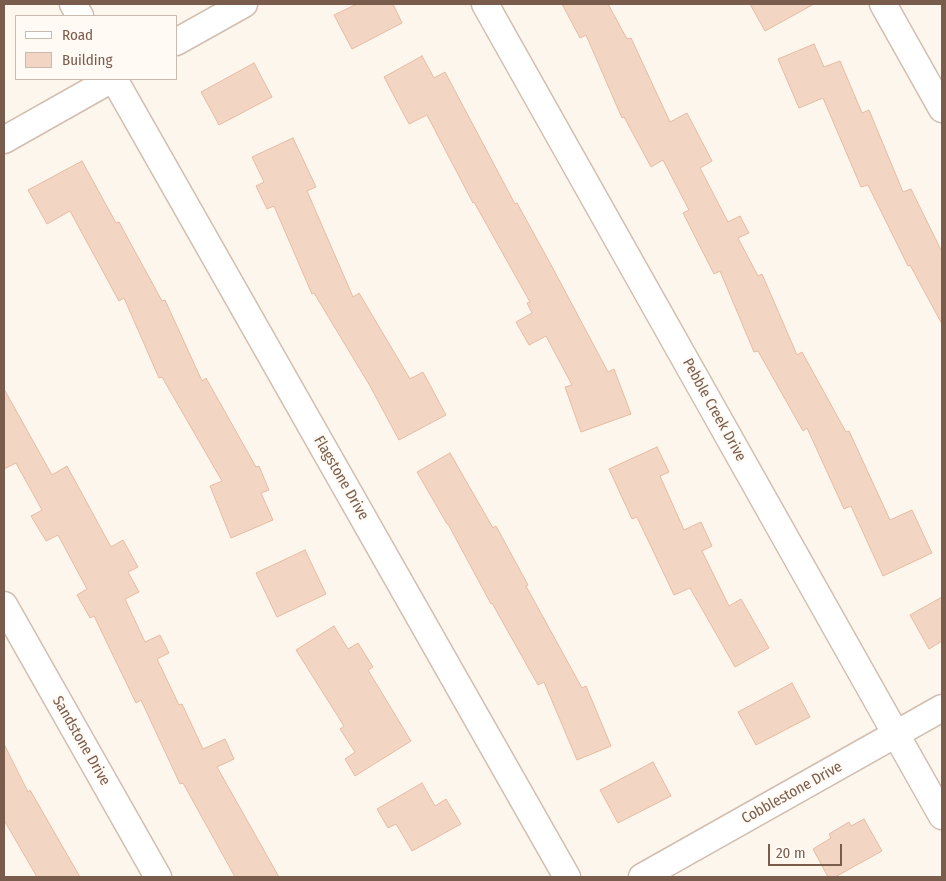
<!DOCTYPE html>
<style>
body{margin:0}
#map{position:relative;width:946px;height:881px;overflow:hidden;background:#fdf6ec;font-family:"Fira Sans Condensed",sans-serif}
canvas{display:block}
.frame{position:absolute;inset:0;border:5px solid #7a5c4d;pointer-events:none}
.legend{position:absolute;left:15px;top:15px;width:162px;height:65px;box-sizing:border-box;background:#fffaf3;border:1px solid #cabbb1;margin:0;padding:6px 9px;list-style:none;font-size:15px;color:#7a5c4d}
.legend li{display:flex;align-items:center;gap:10px;height:25px}
.legend b{width:25px;border:1px solid #cabbb1}
.scale{position:absolute;left:768px;top:844px;width:74px;height:22px;box-sizing:border-box;border:2px solid #7a5c4d;border-top:0;padding-left:6px;font-size:15px;line-height:18px;white-space:nowrap;color:#7a5c4d;-webkit-text-stroke:4px #fffaf3;paint-order:stroke}
</style>
<div id="map">
<canvas width="946" height="881"></canvas>
<div class="frame"></div>
<ul class="legend">
<li><b style="height:6px;background:#fff"></b>Road</li>
<li><b style="height:14px;background:#f3d5c3"></b>Building</li>
</ul>
<div class="scale">20 m</div>
</div>
<script>
const ctx = document.querySelector('canvas').getContext('2d');
ctx.lineJoin = 'round';
function fill(path, color) {
  ctx.fillStyle = color;
  ctx.fill(path, 'evenodd');
}
function poly(rows) {
  const path = new Path2D();
  for (const r of rows) {
    path.moveTo(r[0], r[1]);
    for (let i = 2; i < r.length; i += 2) path.lineTo(r[i], r[i + 1]);
  }
  return path;
}
function stroke(path, color, width, dash) {
  ctx.strokeStyle = color;
  ctx.lineWidth = width;
  ctx.lineCap = dash ? 'butt' : 'round';
  ctx.setLineDash(dash || []);
  ctx.stroke(path);
}
function label(font, color, halo, rows, align = 'center') {
  ctx.font = font + ' "Fira Sans Condensed",sans-serif';
  ctx.lineWidth = 4;
  ctx.setLineDash([]);
  ctx.textBaseline = 'middle';
  ctx.strokeStyle = halo;
  ctx.fillStyle = color;
  for (const [text, x, y, turn = 0] of rows) {
    ctx.save();
    ctx.translate(x, y);
    ctx.rotate((+turn || 0) * Math.PI / 180);
    ctx.textAlign = isNaN(turn) ? turn : align;
    if (halo) ctx.strokeText(text, 0, 0);
    ctx.fillText(text, 0, 0);
    ctx.restore();
  }
}
const building = poly([
 [357,4,393,4,402,23,352,49,334,15,357,4],
 [562,4,608,4,627,39,631,38,670,122,687,113,712,161,700,168,728,222,740,216,749,233,738,238,758,276,762,274,797,355,802,352,846,432,849,431,890,520,912,510,932,553,883,576,851,506,844,509,807,428,803,431,758,351,754,352,720,271,714,274,683,213,689,210,663,160,651,167,624,117,622,118,586,35,580,38,562,4],
 [750,4,814,4,765,31,750,4],
 [814,44,824,67,840,61,862,113,869,110,903,192,911,189,942,252,942,324,910,265,908,266,868,185,861,187,823,98,799,108,778,59,814,44],
 [422,56,434,78,445,72,515,204,517,203,550,263,608,372,614,369,631,414,581,432,565,387,572,385,546,336,529,345,516,322,532,313,527,303,530,302,474,202,473,203,427,115,409,124,384,77,422,56],
 [254,63,272,97,219,125,201,92,254,63],
 [293,138,316,187,307,191,353,297,359,293,410,379,423,372,446,415,399,440,370,386,314,293,312,294,274,206,267,209,256,186,264,182,252,157,293,138],
 [82,161,116,223,119,222,162,301,165,300,202,381,206,378,256,467,259,466,269,490,261,493,273,520,231,538,210,486,222,481,162,377,159,378,124,298,119,301,70,211,47,224,28,190,82,161],
 [4,389,52,475,67,466,111,547,123,540,138,567,128,572,139,592,125,599,145,642,160,635,169,653,157,659,179,705,182,704,203,749,225,739,234,759,217,767,279,877,235,877,183,783,180,784,141,700,136,703,94,616,90,618,77,595,87,589,58,535,46,541,31,516,42,510,16,463,4,469,4,389],
 [657,447,669,472,660,476,684,530,701,522,712,546,702,551,729,606,741,599,769,648,735,667,690,588,674,595,637,517,632,519,609,469,657,447],
 [450,453,493,528,496,526,528,585,526,586,582,688,586,686,611,746,577,760,544,682,538,685,492,603,491,604,448,524,447,524,417,472,450,453],
 [305,550,326,594,277,617,256,573,305,550],
 [942,597,942,641,929,649,910,615,942,597],
 [334,626,348,649,358,643,373,667,368,670,411,741,355,776,345,759,355,752,340,729,344,726,296,650,334,626],
 [792,683,810,717,756,745,738,712,792,683],
 [4,744,28,792,30,790,80,877,37,877,4,820,4,744],
 [653,762,671,796,618,823,600,790,653,762],
 [422,783,435,806,446,799,461,824,412,851,396,824,388,828,377,809,422,783],
 [864,819,882,851,835,877,828,877,813,849,831,838,829,834,849,822,851,826,864,819]
]);
const street = poly([
 [73,4,80,16],
 [485,4,942,816],
 [883,4,942,109],
 [176,42,244,4],
 [114,79,567,877],
 [4,140,112,79],
 [4,605,158,877],
 [642,877,942,708]
]);
const streetNames = [
 ["Pebble Creek Drive",714,410,61],
 ["Flagstone Drive",341,478,60],
 ["Sandstone Drive",81,741,60],
 ["Cobblestone Drive",792,793,-29]
];
fill(building, '#f3d5c3');
stroke(building, '#e6bba3', 1);
stroke(street, '#d1beb0', 29);
stroke(street, '#fff', 26);
label('15px', '#7a5c4d', '#fffaf3', streetNames);
</script>
